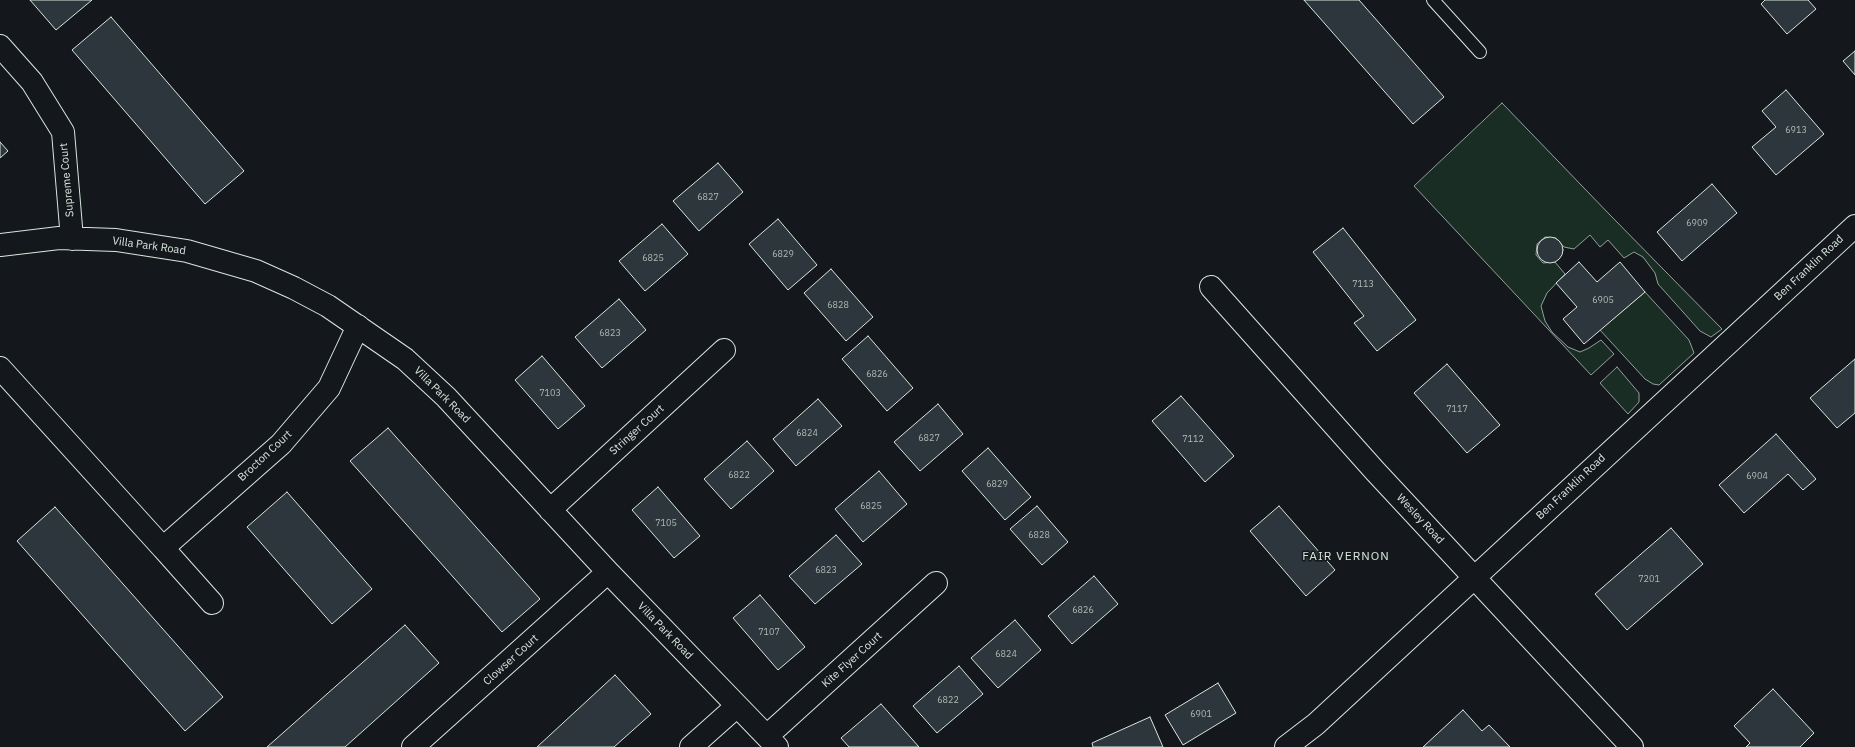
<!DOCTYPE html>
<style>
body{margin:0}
canvas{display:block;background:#14181c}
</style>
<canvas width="1855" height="747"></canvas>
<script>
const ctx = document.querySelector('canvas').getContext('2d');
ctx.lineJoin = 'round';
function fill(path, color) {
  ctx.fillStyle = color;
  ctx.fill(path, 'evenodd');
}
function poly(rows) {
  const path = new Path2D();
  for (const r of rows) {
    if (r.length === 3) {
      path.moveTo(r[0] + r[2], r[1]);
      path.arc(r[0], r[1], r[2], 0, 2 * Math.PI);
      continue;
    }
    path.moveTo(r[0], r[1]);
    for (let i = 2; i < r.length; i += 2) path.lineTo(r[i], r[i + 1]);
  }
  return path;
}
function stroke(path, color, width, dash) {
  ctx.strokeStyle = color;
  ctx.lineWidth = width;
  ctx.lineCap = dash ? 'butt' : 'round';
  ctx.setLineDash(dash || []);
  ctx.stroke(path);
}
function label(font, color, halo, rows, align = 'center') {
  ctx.font = font + ' "IBM Plex Sans",sans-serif';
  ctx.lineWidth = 3;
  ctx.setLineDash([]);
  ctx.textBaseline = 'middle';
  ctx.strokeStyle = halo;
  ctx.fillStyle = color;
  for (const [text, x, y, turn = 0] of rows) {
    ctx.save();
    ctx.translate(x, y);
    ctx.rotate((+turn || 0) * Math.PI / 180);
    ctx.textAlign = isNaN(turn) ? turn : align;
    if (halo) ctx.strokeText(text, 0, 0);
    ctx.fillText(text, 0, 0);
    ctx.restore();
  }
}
const green = poly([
 [1502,103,1611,216,1722,329,1711,337,1700,331,1658,284,1655,273,1643,257,1634,252,1624,258,1608,240,1600,247,1590,235,1574,249,1564,247,1556,238,1545,237,1537,244,1536,255,1543,263,1555,262,1565,274,1547,293,1541,306,1545,321,1552,332,1568,347,1580,352,1589,348,1601,340,1614,354,1591,375,1414,186,1502,103],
 [1645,292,1689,340,1694,353,1659,385,1653,384,1645,379,1600,330,1645,292],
 [1617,367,1639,393,1639,402,1628,414,1600,383,1617,367]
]);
const building = poly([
 [30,0,92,0,56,30,30,0],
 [1304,0,1359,0,1444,97,1413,124,1304,0],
 [1765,0,1808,0,1816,9,1787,34,1761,4,1765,0],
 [111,17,244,171,205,204,72,50,111,17],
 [1855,51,1855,75,1843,61,1855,51],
 [1786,90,1824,134,1776,175,1752,147,1776,127,1762,111,1786,90],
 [0,142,8,151,0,158,0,142],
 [718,163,743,192,699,231,673,201,718,163],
 [1712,184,1737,213,1682,261,1657,232,1712,184],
 [778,219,817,265,788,290,749,244,778,219],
 [662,224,688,254,645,291,619,261,662,224],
 [1343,228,1416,320,1377,351,1354,323,1364,316,1313,252,1343,228],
 [1550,250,13],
 [1579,262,1597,282,1620,262,1645,292,1584,344,1563,319,1577,307,1556,283,1579,262],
 [831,269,873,317,846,341,804,293,831,269],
 [619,299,646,330,602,368,575,337,619,299],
 [868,336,913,388,887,411,842,359,868,336],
 [542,356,585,406,558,429,515,380,542,356],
 [1855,359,1855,413,1837,428,1810,398,1855,359],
 [1447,364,1500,425,1467,453,1414,393,1447,364],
 [1181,396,1234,456,1205,482,1152,421,1181,396],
 [818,399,842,426,796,466,773,439,818,399],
 [938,404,963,434,920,471,894,442,938,404],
 [388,428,540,599,502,632,350,461,388,428],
 [1776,434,1816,479,1803,490,1788,474,1744,513,1719,485,1776,434],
 [747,441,774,471,731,509,704,479,747,441],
 [988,448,1031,497,1005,520,962,471,988,448],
 [879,471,907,504,863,542,835,509,879,471],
 [658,487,700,536,674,558,632,510,658,487],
 [287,492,372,589,332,624,247,527,287,492],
 [1037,506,1068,542,1042,565,1010,529,1037,506],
 [1279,506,1335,570,1306,596,1250,531,1279,506],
 [55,507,223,697,185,731,17,541,55,507],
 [1671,528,1703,564,1627,630,1595,594,1671,528],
 [836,535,862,564,815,604,789,576,836,535],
 [1094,576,1118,604,1072,644,1048,616,1094,576],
 [760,595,805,647,778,670,733,618,760,595],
 [1015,620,1041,650,998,688,971,658,1015,620],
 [405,625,439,663,345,747,267,747,405,625],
 [959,666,983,694,937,733,913,706,959,666],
 [615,675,651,714,614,747,537,747,615,675],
 [1218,683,1236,713,1183,745,1165,715,1218,683],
 [1773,689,1814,733,1800,747,1746,747,1750,743,1734,726,1773,689],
 [881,704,919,747,849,747,841,738,881,704],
 [1463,710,1482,731,1489,725,1510,747,1423,747,1463,710],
 [1150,717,1163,747,1093,747,1092,743,1150,717]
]);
const service = poly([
 [1433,0,1480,52]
]);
const minor = poly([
 [0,46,32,82,63,132,72,239],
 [0,245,59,238,116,240,187,251,256,271,294,288,328,306,405,359,446,397,608,572,777,747],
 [1211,287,1375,471,1632,747],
 [0,368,163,548,281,444,329,388,358,326],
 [550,510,724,350],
 [163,548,212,603],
 [767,736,936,583],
 [413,747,608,572],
 [691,747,737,706],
 [1286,747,1316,724,1855,226]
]);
const numberNames = [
 ["6913",1796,130],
 ["6827",708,197],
 ["6909",1697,223],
 ["6829",783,254],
 ["6825",653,258],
 ["7113",1363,284],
 ["6905",1603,300],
 ["6828",838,305],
 ["6823",610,333],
 ["6826",877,374],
 ["7103",550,393],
 ["7117",1457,409],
 ["6824",807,433],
 ["6827",929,438],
 ["7112",1193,439],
 ["6822",739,475],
 ["6904",1757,476],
 ["6829",997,484],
 ["6825",871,506],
 ["7105",666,523],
 ["6828",1039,535],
 ["6823",826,570],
 ["7201",1649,579],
 ["6826",1083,610],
 ["7107",769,632],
 ["6824",1006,654],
 ["6822",948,700],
 ["6901",1201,714]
];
const streetNames = [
 ["Supreme Court",67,180,-95],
 ["Villa Park Road",149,246,8],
 ["Ben Franklin Road",1809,268,-43],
 ["Villa Park Road",442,395,45],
 ["Stringer Court",637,430,-42],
 ["Brocton Court",265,456,-43],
 ["Ben Franklin Road",1571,487,-43],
 ["Wesley Road",1420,519,47],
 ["Villa Park Road",665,631,46],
 ["Clowser Court",511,660,-42],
 ["Kite Flyer Court",852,660,-42]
];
const neighbourhoodNames = [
 ["FAIR VERNON",1346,557]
];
fill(green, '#1a2d24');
stroke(green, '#939e99', 1);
fill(building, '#2c363c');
stroke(building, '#d8e6dc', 1);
stroke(service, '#d8e6dc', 14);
stroke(minor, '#d8e6dc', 24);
stroke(service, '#14181c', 12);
stroke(minor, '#14181c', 22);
label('9px', '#adbab4', null, numberNames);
label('11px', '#d8e6dc', '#14181c', streetNames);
ctx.letterSpacing = '1px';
label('12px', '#d8e6dc', '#14181c', neighbourhoodNames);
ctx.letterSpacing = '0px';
</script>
